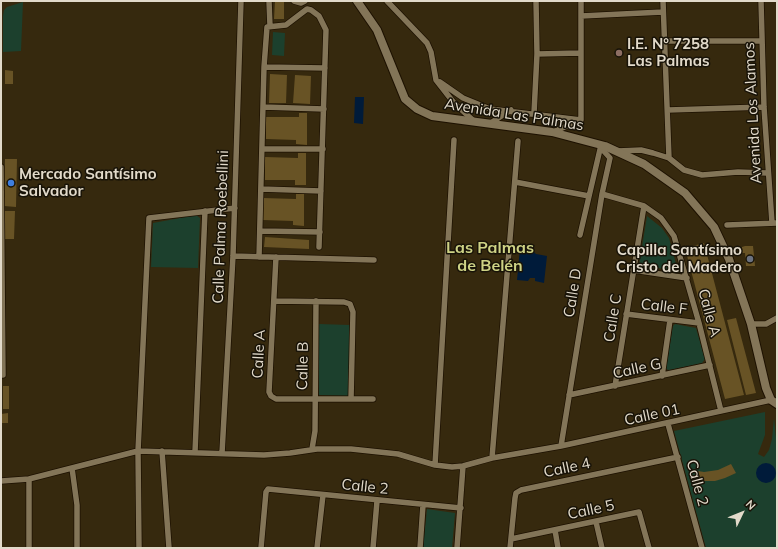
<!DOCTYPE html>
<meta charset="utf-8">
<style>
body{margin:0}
#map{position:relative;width:778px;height:549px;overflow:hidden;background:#36290e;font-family:Mulish,sans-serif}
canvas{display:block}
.frame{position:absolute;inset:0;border:2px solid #e2daca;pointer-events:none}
.north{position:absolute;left:722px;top:493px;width:40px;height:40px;-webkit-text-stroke:3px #181308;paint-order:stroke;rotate:47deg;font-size:11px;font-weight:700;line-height:16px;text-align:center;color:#e2daca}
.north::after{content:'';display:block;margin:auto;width:14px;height:18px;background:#e2daca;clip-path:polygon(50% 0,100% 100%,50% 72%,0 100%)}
</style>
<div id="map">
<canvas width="778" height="549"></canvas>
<div class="frame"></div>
<div class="north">N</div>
</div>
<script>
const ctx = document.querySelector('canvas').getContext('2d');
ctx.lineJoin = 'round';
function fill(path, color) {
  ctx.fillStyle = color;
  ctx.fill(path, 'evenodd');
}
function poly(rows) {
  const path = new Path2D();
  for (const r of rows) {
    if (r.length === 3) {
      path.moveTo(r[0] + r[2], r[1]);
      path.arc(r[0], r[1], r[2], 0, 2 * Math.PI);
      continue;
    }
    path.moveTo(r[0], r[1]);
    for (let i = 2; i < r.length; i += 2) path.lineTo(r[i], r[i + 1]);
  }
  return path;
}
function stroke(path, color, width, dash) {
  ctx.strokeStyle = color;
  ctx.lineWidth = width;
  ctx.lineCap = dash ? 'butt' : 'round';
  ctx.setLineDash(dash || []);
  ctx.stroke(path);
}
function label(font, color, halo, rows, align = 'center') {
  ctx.font = font + ' Mulish,sans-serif';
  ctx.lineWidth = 3;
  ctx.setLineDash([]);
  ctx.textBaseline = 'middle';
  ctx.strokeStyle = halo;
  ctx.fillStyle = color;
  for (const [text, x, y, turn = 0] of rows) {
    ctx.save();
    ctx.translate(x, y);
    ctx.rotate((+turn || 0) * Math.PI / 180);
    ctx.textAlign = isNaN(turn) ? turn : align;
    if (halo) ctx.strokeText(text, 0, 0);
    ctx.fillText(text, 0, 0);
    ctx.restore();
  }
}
const green = poly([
 [23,2,21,51,3,52,3,16,4,10,7,7],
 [273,32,285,33,284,56,272,55],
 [196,215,200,218,198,268,151,267,153,223],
 [647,216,662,228,669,238,678,271,639,265],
 [319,324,350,325,349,396,319,395],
 [675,324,696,328,705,359,702,363,669,370,666,369,673,326],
 [765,412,765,435,758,454,764,457,769,450,772,439,774,418,777,448,777,548,706,548,674,431],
 [427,509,455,513,452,548,423,548]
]);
const water = poly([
 [355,97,364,97,363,124,354,123],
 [520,248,531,249,536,254,547,256,544,283,535,281,535,278,530,278,528,281,517,280],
 [766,473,10]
]);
const building = poly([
 [275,1,284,1,284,19,274,19],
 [5,70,13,71,13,84,5,84],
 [270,74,287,75,286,103,269,103],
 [295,75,311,76,310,104,293,103],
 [299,113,307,113,307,145,296,144,296,140,266,139,266,117,299,117],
 [298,153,306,153,306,185,295,185,295,180,265,180,265,157,298,158],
 [5,159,17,159,16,207,4,206],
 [296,194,304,194,304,226,293,225,293,221,263,220,263,198,296,199],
 [3,211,15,211,14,239,2,239],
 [265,237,309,240,309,249,264,247],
 [704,243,744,395,725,399,685,248],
 [745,246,753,246,755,266,746,266,745,253,742,253,742,247],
 [736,318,756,393,746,395,727,320],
 [3,386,9,386,9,409,3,409],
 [8,413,8,423,1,423,1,414],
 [731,464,736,473,725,478,715,481,696,481,698,471,704,472,718,470]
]);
const street = poly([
 [269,1,270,26],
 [294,1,301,3,305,1],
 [387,1,427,43,431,52,436,80,454,103,475,122],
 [663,1,669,158],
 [761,1,764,107,772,223],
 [581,16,663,12],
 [665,41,762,41],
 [537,54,580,53],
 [264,67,325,68],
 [440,82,463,98,490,109,581,120],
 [263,107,324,109],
 [668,110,764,107],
 [534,113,537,54,536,1],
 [489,124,511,110],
 [553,132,581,120,581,1],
 [262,149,323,149],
 [618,151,641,150,653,153,669,158,684,170,702,175,738,172,767,173],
 [1,167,3,375,1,375],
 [515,182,589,196],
 [261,189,321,191],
 [602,194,644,206,661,218,674,236,699,323,721,411],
 [727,225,777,223],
 [260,231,320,232],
 [580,235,601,145],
 [233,256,374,260],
 [259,257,264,67,267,27,286,25,307,9,311,10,319,16,326,30,319,247],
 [276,257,269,392,271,396,276,399,373,399],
 [633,270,687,278],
 [274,301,344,302,350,304,353,312,351,399],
 [626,314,699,323],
 [751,324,766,324,777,318],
 [662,376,670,320],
 [615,386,644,206],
 [569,395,710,365],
 [668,424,702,548],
 [561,446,602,194,610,158,601,148],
 [312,449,315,431,316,301],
 [162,451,169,548],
 [195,452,205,211],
 [222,453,233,256,241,1],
 [492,458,518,141],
 [435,465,454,140],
 [72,468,77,505,77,548],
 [29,479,29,548],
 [1,481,29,479,138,451,264,455,290,453,317,449,351,449,398,454,435,465,452,467,463,466,492,458,561,446,771,400],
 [596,522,602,548],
 [555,530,558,548],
 [511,539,639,512,649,548],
 [139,548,138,451,149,218,235,208],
 [261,548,266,492,268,489,461,508],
 [317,548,323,495],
 [373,548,377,501],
 [420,548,423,505],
 [457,548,463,466],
 [510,548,515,498,516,493,521,490,678,457]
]);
const secondary = poly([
 [357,1,377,30,405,99,417,109,432,116,552,132,605,146,644,164,685,193,714,227,729,259,751,324,766,388,771,400,777,404]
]);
const markers = [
 [619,53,4,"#8d6e63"],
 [11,183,4,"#3f7fe0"],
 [750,259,4,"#6b7280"]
];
const poiNames = [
 ["I.E. N° 7258",627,44],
 ["Las Palmas",627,61],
 ["Mercado Santísimo",19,174],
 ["Salvador",19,191],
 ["Capilla Santísimo",742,250,"right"],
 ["Cristo del Madero",742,267,"right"]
];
const streetNames = [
 ["Avenida Los Alamos",753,113,-93],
 ["Avenida Las Palmas",514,115,9],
 ["Calle Palma Roebellini",221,227,-88],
 ["Calle D",573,293,-81],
 ["Calle F",664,307,7],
 ["Calle A",709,313,75],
 ["Calle C",613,318,-81],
 ["Calle A",259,354,-87],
 ["Calle B",303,366,-89],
 ["Calle G",637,369,-12],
 ["Calle 01",652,415,-12],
 ["Calle 4",567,468,-12],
 ["Calle 2",697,483,75],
 ["Calle 2",365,487,6],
 ["Calle 5",591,510,-12]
];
const neighbourhoodNames = [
 ["Las Palmas",490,248],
 ["de Belén",490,266]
];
fill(green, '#1c402d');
fill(water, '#001b3a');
fill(building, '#685325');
stroke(street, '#1d1100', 7);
stroke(secondary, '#1d1100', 10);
stroke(street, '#837558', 5.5);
stroke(secondary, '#837558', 8);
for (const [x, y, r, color] of markers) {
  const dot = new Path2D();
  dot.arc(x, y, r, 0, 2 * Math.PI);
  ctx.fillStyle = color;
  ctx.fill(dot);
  stroke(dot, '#181308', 1.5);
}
label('bold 15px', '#e2daca', '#181308', poiNames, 'left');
label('15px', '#e2daca', '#181308', streetNames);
label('bold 16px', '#ced285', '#181308', neighbourhoodNames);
</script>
